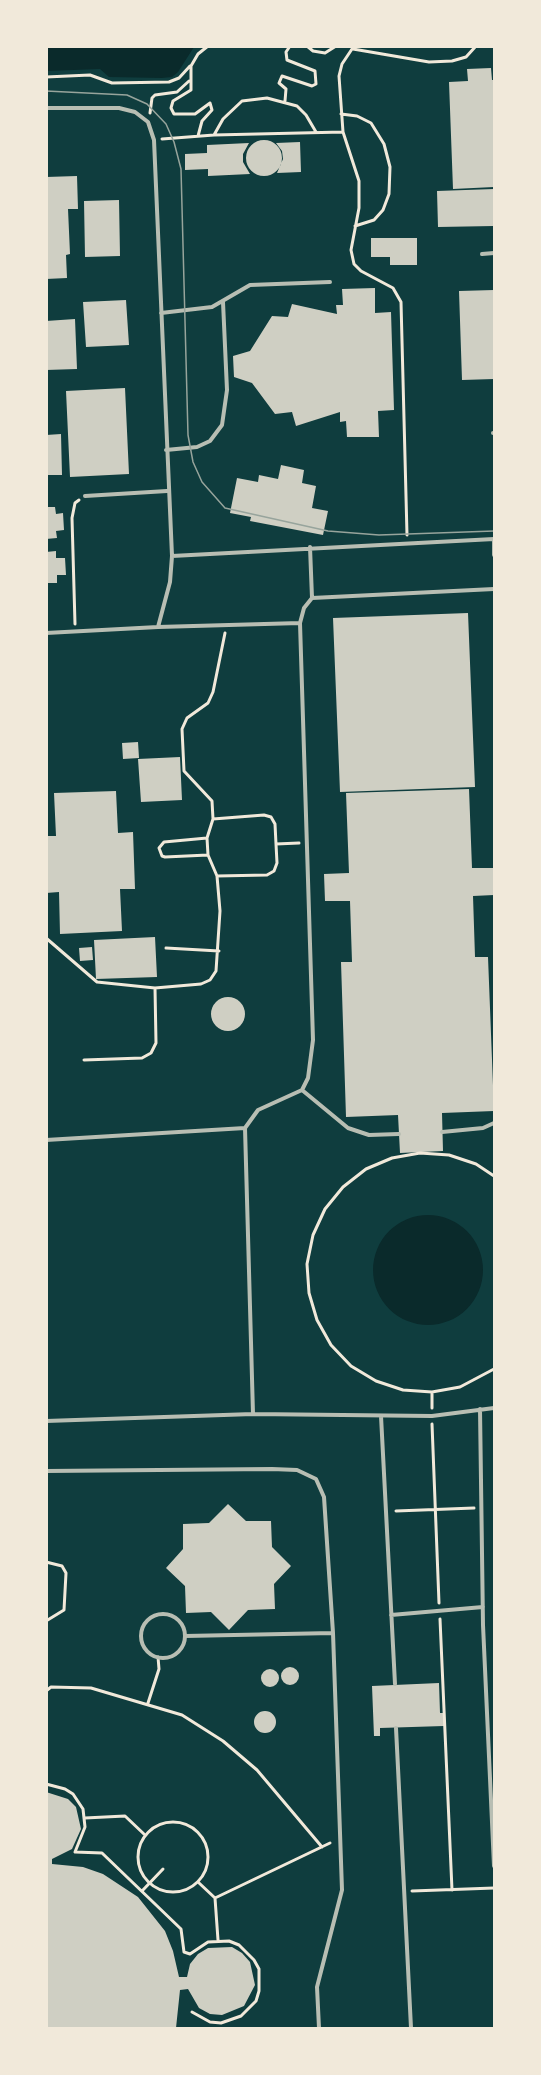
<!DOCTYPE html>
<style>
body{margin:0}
#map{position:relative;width:541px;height:2075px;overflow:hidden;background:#0f3d3e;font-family:"PT Sans Narrow",sans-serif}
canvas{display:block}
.frame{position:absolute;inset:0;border:48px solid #f1e9da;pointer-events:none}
</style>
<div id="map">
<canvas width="541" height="2075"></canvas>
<div class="frame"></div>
</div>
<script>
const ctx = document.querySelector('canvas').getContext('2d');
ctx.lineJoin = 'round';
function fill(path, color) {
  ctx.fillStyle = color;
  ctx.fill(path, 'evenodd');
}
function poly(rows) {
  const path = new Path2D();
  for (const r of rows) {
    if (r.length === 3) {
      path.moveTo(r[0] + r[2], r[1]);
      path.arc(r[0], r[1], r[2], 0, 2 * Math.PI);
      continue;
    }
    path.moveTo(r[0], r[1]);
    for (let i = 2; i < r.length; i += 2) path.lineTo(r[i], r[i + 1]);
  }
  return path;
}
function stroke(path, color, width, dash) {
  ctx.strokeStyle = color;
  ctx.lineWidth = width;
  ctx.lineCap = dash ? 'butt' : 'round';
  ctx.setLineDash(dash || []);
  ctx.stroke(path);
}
const water = poly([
 [46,47,47,46,194,47,178,72,172,77,162,78,109,77,100,69,47,71],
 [428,1270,55]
]);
const building = poly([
 [491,68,492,80,494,80,494,187,453,189,449,82,468,81,467,69],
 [264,158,18],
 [300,142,301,172,277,173,283,159,282,151,276,143],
 [249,143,243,154,243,162,250,174,208,176,208,169,185,170,185,154,207,153,207,145],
 [77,176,78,209,68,209,70,254,66,255,67,278,46,279,46,177],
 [494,189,494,226,438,227,437,191],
 [119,200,120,256,85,257,84,201],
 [371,238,417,238,417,265,390,265,390,257,371,257],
 [375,288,375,313,391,312,394,410,378,411,379,437,347,437,346,421,340,422,340,412,296,426,292,412,275,414,252,383,234,377,233,356,250,351,272,316,288,317,292,304,337,314,336,305,343,305,342,289],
 [494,290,494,379,462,380,459,291],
 [126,300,129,345,86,347,83,302],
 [75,319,77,369,46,370,46,321],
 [125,388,129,474,70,477,66,391],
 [61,434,62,475,46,475,46,435],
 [281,465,304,470,302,483,316,486,312,508,328,511,323,535,250,521,251,517,230,513,237,478,258,482,259,475,278,479],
 [46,507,55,507,56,514,63,513,64,530,56,531,57,538,46,539],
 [56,551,56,558,65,558,66,575,57,575,57,583,46,583,46,552],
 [468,613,475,787,340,792,333,618],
 [138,742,139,758,123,759,122,743],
 [180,757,182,800,141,802,138,759],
 [469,789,472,868,494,868,494,895,473,896,475,957,488,957,494,1111,442,1113,443,1151,400,1153,398,1115,346,1117,341,962,352,962,350,901,325,901,324,874,349,873,346,793],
 [116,791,118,833,133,832,135,889,120,889,122,931,60,934,59,892,46,893,46,836,56,836,54,793],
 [155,937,157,977,96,979,94,940],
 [92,947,93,960,80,961,79,948],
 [228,1014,17],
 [228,1504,246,1521,271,1521,272,1547,291,1566,274,1584,275,1609,248,1610,229,1630,211,1612,186,1613,185,1586,166,1568,183,1549,183,1524,209,1523],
 [290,1676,9],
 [270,1678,9],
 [439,1683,440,1713,444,1713,444,1726,380,1728,380,1736,374,1736,372,1686],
 [265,1722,11],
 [46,1792,68,1799,76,1807,81,1829,72,1849,52,1859,52,1864,83,1867,103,1874,138,1897,165,1931,173,1951,179,1977,187,1977,190,1964,198,1954,208,1948,232,1947,242,1953,250,1962,255,1985,244,2006,222,2015,210,2014,199,2008,188,1989,180,1990,176,2028,46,2028]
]);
const path = poly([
 [307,46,313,51,325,53,336,46],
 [354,46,342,64,339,76,343,132,359,181,359,208,351,250,354,264,361,271,393,288,401,302,407,535],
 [353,49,429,62,452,61,466,57,476,46],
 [46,77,90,75,112,83,169,82,179,78,190,66],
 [285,101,286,89,279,83,282,76,312,86,316,84,315,71,287,60,286,52,290,46],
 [150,113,152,98,155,95,177,92,189,81],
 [341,114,357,116,371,123,384,144,390,167,389,194,383,210,374,220,355,226],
 [214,135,223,119,242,101,267,98,297,106,306,115,316,132],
 [198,136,202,121,212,110,210,103,195,114,174,114,171,108,173,101,191,90,191,66,198,54,208,46],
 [162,139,214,135,343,132],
 [75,624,72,518,75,503,79,500],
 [213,819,264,815,271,817,275,824,276,844,277,863,274,871,267,875,217,876],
 [207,838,164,842,159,848,162,856,165,857,208,855],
 [276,844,299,843],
 [46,938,97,982,155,988,201,984,210,980,216,971,220,911,217,876,208,855,207,838,213,819,212,801,184,771,182,729,187,718,208,703,213,692,225,633],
 [166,948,219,951],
 [84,1060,142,1058,151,1053,156,1043,155,988],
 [494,1176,476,1164,449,1155,420,1153,392,1158,366,1169,343,1187,325,1209,313,1235,307,1264,309,1293,317,1320,331,1345,351,1366,376,1381,403,1390,432,1392,460,1387,494,1369],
 [432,1392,432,1408],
 [432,1424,439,1603],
 [396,1511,474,1508],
 [46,1562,62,1566,66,1573,64,1610,46,1621],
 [440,1619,452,1890],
 [46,1691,51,1687,91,1688,182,1715,223,1741,257,1770,322,1847],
 [148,1703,159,1669,158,1657],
 [46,1784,65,1789,73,1794,83,1809,85,1827,75,1852,102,1853,181,1929,184,1952,190,1954,208,1942,229,1941,239,1945,254,1960,259,1969,259,1991,256,2001,241,2016,221,2023,210,2022,192,2012],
 [85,1818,125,1816,145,1835],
 [173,1857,35],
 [198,1882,215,1898,218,1940],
 [142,1891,163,1869],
 [412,1891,494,1888],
 [215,1898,330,1843]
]);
const service = poly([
 [46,108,119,108,135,112,148,122,154,140,172,556,170,582,158,627,46,633],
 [482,254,494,253],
 [161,313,212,307,250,285,330,282],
 [493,433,494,433],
 [166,450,197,447,210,441,222,425,227,390,223,302],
 [85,496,167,491],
 [494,539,494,555],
 [172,556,494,539],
 [312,598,494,589],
 [158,627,300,623],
 [302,1090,348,1128,369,1135,399,1134],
 [442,1132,483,1128,494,1123],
 [46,1140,245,1128],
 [480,1409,483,1625,494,1866],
 [253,1414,245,1128,258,1110,302,1090,308,1078,313,1040,300,623,304,608,312,598,310,547],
 [381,1416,395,1684],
 [46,1421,253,1414,432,1416,494,1408],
 [46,1471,272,1469,297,1470,316,1479,324,1497,333,1633,342,1890,317,1987,319,2028],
 [163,1636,22],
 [391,1615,483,1607],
 [185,1636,333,1633],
 [396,1728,411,2028]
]);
const tram = poly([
 [46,91,127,95,147,104,166,124,174,142,181,169,188,435,193,462,202,482,225,508,328,531,379,535,494,531]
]);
fill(water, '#0a2a2b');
fill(building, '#cfcfc3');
stroke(path, '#f1e9da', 3);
stroke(service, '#b8beb3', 4);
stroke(tram, '#97a49c', 1.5);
</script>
